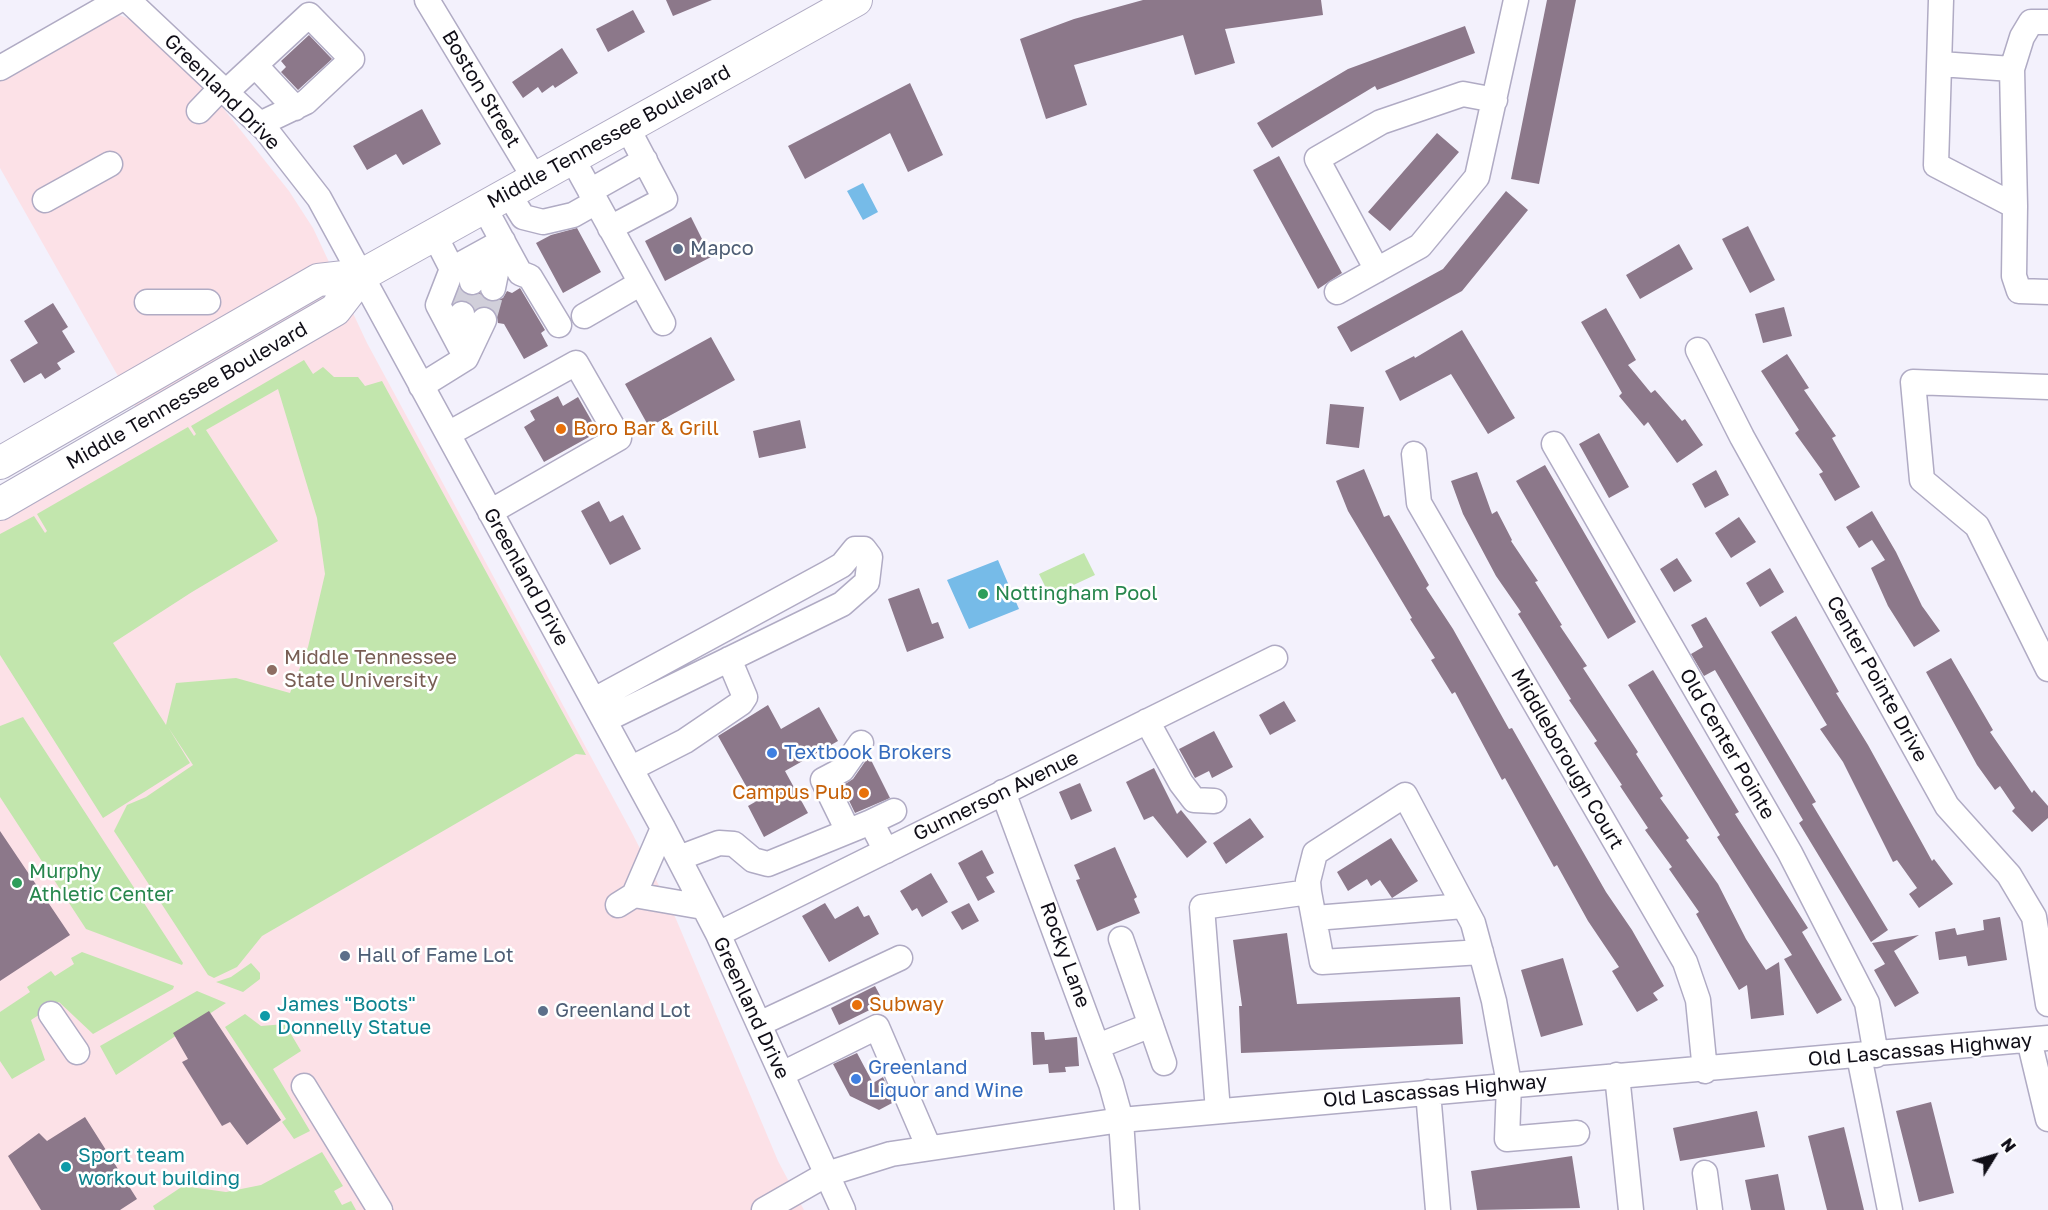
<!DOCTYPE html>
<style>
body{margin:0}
#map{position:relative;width:2048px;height:1210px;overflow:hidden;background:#f3f1fc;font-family:"Golos Text",sans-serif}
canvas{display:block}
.north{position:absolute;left:1964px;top:1126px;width:60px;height:60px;-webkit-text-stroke:4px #fff;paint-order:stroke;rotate:53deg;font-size:16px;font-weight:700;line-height:24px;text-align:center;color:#100e17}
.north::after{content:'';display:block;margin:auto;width:21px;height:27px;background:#100e17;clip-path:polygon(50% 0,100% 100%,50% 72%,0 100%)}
</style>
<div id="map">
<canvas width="2048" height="1210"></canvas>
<div class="north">N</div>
</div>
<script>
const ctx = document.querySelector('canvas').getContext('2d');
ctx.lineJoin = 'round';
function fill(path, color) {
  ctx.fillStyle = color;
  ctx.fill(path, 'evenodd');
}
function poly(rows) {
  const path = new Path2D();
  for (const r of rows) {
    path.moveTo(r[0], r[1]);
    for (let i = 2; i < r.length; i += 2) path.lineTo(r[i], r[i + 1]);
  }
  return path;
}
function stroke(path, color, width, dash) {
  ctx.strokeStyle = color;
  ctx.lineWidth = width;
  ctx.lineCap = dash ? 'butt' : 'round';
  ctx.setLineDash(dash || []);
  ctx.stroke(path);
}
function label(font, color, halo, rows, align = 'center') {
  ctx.font = font + ' "Golos Text",sans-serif';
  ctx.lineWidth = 5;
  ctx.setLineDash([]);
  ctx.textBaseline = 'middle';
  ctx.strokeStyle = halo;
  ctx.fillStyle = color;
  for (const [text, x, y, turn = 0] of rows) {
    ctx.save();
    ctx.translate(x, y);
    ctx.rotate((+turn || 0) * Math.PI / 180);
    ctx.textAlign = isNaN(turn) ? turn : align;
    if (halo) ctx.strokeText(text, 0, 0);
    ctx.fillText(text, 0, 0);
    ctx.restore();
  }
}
const education = poly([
 [114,13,132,20,223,108,289,191,313,228,367,343,630,829,676,919,778,1161,804,1210,0,1210,0,510,148,429,0,168,0,79]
]);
const green = poly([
 [304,360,313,374,323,367,334,377,358,377,365,386,382,381,586,755,576,754,262,936,237,967,214,978,208,975,114,831,127,805,146,797,193,765,168,727,190,763,103,818,0,655,0,534,34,516,45,533,47,531,37,514,188,427,194,436,196,434,191,426],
 [278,389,317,518,325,574,308,647,290,693,236,678,176,683,166,725,113,643,192,592,278,541,206,430],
 [1084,553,1095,575,1050,596,1039,574],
 [23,717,183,963,182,965,86,929,0,797,0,726],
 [82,952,174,986,173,989,93,1034,59,1002,31,1020,45,1060,12,1079,0,1061,0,1012,30,992,27,987,51,971,55,976,74,964,71,958],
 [251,963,260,973,260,979,243,992,216,982,231,977],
 [197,991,226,1003,116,1075,100,1046],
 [245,1014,261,1026,285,1024,301,1051,273,1069,310,1131,294,1139,282,1122,286,1119,225,1027],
 [322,1152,343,1186,334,1191,342,1205,351,1201,356,1210,155,1210,153,1206,183,1186,226,1192,261,1185]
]);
const water = poly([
 [863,183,878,212,863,220,847,191],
 [998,560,1019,609,969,629,947,580]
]);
const building = poly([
 [666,0,712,0,673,16],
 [1143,0,1321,0,1323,15,1225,29,1235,63,1195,75,1183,35,1074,65,1087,105,1046,119,1020,39,1074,19],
 [1547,0,1576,0,1539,184,1511,179],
 [633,10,645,32,608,52,596,29],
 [1465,26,1475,53,1377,90,1375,86,1272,148,1257,123,1348,69],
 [309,35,332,59,298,90,281,72,286,67,281,61],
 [562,48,578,73,555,88,553,85,542,93,538,87,523,98,512,82],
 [910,83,943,155,908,172,890,133,805,179,788,146],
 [422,109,441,144,403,165,396,154,367,170,353,146],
 [1437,133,1459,152,1390,231,1368,212],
 [1279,156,1342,273,1318,289,1253,170],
 [1506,191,1528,210,1462,291,1351,352,1337,327,1443,269],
 [691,217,711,257,665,281,645,241],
 [1748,226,1775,280,1750,293,1722,239],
 [577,228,601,272,563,293,536,243,551,235],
 [1679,244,1693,269,1640,299,1626,275],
 [520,288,545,330,541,333,548,346,524,359,504,324,498,323,496,312,491,307,482,306,475,309,467,301,454,302,460,289,470,296,480,293,491,302,503,298,507,291,512,293],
 [53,303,68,327,62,331,75,352,57,363,61,369,45,379,41,373,24,383,10,360,38,343,24,321],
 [1784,307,1792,336,1763,343,1755,314],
 [1606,308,1636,360,1628,365,1651,393,1655,390,1682,421,1685,419,1703,445,1677,463,1648,422,1644,426,1619,396,1622,393,1581,322],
 [1462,330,1515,418,1488,434,1451,374,1400,401,1385,371,1414,356,1415,358],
 [711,337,735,380,649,427,625,384],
 [1787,354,1809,388,1804,390,1836,436,1832,438,1860,487,1835,501,1819,474,1823,472,1795,433,1799,430,1761,371],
 [558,396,563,406,578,397,598,432,544,462,524,427,535,420,530,411],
 [1330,404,1364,407,1359,448,1326,444],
 [800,420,806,448,759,458,753,431],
 [1599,433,1629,487,1609,498,1579,444],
 [1545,465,1636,622,1608,639,1516,481],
 [1364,469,1384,517,1389,515,1429,585,1426,588,1453,629,1509,729,1512,728,1606,892,1632,930,1664,986,1653,993,1658,1000,1637,1012,1612,971,1619,967,1588,921,1557,865,1554,867,1505,778,1502,780,1455,692,1452,694,1431,660,1435,658,1410,619,1412,618,1348,511,1336,481],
 [1716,470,1729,495,1705,508,1692,484],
 [1477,472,1492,514,1497,511,1512,540,1511,541,1538,581,1535,582,1562,625,1560,626,1587,666,1583,668,1638,752,1636,754,1663,796,1660,798,1689,838,1686,840,1718,884,1746,939,1766,970,1779,962,1784,1015,1751,1019,1747,985,1739,990,1696,914,1699,912,1669,869,1672,867,1645,830,1648,828,1620,786,1622,785,1594,743,1597,741,1569,700,1571,699,1518,614,1521,612,1496,576,1463,514,1451,481],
 [599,501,610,522,623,515,641,549,610,565,581,511],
 [1872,511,1896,552,1922,606,1940,631,1914,647,1888,606,1871,568,1885,560,1872,540,1859,548,1846,527],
 [1739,517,1756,542,1731,558,1715,533],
 [1677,558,1692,581,1674,592,1660,569],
 [1770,568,1784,592,1760,607,1746,583],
 [919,588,932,624,938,622,944,638,907,652,888,599],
 [1796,616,1839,692,1836,693,1868,745,1932,861,1934,859,1953,884,1919,908,1909,894,1917,888,1897,860,1893,862,1843,762,1820,729,1827,725,1771,632],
 [1706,617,1816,802,1812,804,1888,930,1871,942,1799,823,1803,820,1715,670,1704,676,1691,654,1703,647,1691,625],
 [1951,658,1993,730,1990,732,2032,793,2034,790,2048,806,2048,818,2032,832,2012,811,2015,808,2000,786,1995,790,1977,765,1926,672],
 [1653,670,1739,812,1735,814,1808,928,1802,932,1842,1000,1817,1014,1784,959,1792,955,1717,837,1720,835,1628,685],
 [1284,701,1296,721,1270,735,1259,715],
 [768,705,781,729,819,707,838,741,785,771,808,813,764,837,748,806,755,802,718,736],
 [1214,731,1233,767,1212,778,1209,771,1195,778,1179,749],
 [869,756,890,798,855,813,842,786,853,779],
 [1154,768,1177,814,1181,810,1207,842,1187,858,1153,816,1144,820,1126,782],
 [1080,783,1092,811,1071,820,1059,792],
 [1250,818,1264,837,1226,864,1213,843],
 [0,831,70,935,0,981],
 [1391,838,1418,881,1392,898,1380,880,1371,886,1367,879,1348,891,1337,872],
 [1115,847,1137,897,1134,899,1140,913,1097,931,1076,880,1080,879,1074,865],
 [982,850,994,873,986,877,995,892,978,901,958,863],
 [931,873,948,902,922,917,917,908,912,911,900,891],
 [825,903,835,919,858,906,864,917,869,915,879,934,829,962,802,916],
 [969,903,979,921,962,930,951,912],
 [2000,917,2007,960,1968,966,1966,956,1939,960,1935,932,1955,928,1957,935,1984,930,1983,920],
 [1287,933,1297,1004,1460,997,1463,1044,1241,1053,1239,1006,1242,1006,1233,940],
 [1919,935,1894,951,1919,993,1895,1007,1874,970,1885,964,1872,943],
 [1563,958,1583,1025,1541,1037,1521,970],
 [875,986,884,1003,839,1025,831,1008],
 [209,1011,281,1120,247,1145,230,1122,222,1126,182,1062,188,1059,173,1033],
 [1031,1032,1044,1032,1045,1040,1077,1037,1079,1066,1065,1067,1066,1072,1049,1073,1048,1064,1033,1065],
 [857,1053,873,1083,883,1077,894,1102,879,1110,850,1096,833,1064],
 [1931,1102,1954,1193,1919,1202,1896,1111],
 [1757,1111,1765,1147,1680,1161,1673,1128],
 [85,1117,137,1199,120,1210,41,1210,8,1156,39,1133,47,1141],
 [1844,1127,1864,1210,1827,1210,1808,1136],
 [1572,1156,1580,1208,1477,1210,1471,1171],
 [1778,1174,1785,1210,1751,1210,1745,1180]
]);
const minorTunnel = poly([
 [462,314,472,282],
 [484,320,493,288]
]);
const minor = poly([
 [128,0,266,130,319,198,663,828,718,934,843,1210],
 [427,0,535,179],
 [1941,0,1936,165,2015,206,2014,276,2019,291,2048,292],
 [1940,64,2012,69,2022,37,2031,22,2048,22],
 [255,65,295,108],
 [0,68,119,0],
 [2012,69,2015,206],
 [226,92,309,15,352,59,306,102,260,124],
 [199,111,221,88],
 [572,158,663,323],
 [590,191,645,160],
 [508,193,523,217,543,222,573,215,596,202],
 [45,200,110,164],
 [484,207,520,273,530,277,559,325],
 [610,228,665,199,627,127],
 [452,269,503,241,472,282],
 [1377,270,1317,159,1381,122,1463,94,1495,100],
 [493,288,501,249],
 [1337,292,1420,246,1477,177,1516,0],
 [147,302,208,302],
 [462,314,466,358,484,320],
 [584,316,641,283],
 [1698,350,1742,437,1947,806,2009,875,2034,917,2048,1004],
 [421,386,466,358,438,305,452,269,434,234],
 [2048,387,1913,382,1922,480,1977,526,2048,669],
 [448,434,576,363,619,438,490,512],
 [1554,444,1790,853,1867,1003,1876,1055],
 [1414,454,1419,503,1685,962,1698,1000,1705,1071],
 [594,700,828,573,842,565,855,549,864,549,870,557,867,582,842,604,605,720],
 [1147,721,1181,783,1194,800,1214,801],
 [632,768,685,741,741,703,745,697,729,659],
 [1003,792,1111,1084,1121,1120,1127,1210],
 [871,822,894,811],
 [848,831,823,780,842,770,861,743],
 [679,858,719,843,734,844,753,860,768,864,871,822,886,851],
 [1309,892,1322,962,1481,952],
 [634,895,663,828],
 [618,905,634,895,703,907],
 [1315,918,1464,906],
 [718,934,1275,658],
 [1121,939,1164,1063],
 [51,1014,77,1052],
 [759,1024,900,958],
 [2029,1040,2048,1119],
 [1098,1046,1151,1025],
 [1859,1056,1890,1210],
 [782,1074,877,1027,929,1148],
 [1617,1075,1631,1210],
 [304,1086,380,1210],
 [1428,1092,1438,1210],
 [1218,1111,1202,907,1309,892,1308,881,1315,853,1405,795,1473,923,1494,1001,1509,1084,1507,1139,1577,1133],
 [1705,1173,1710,1210],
 [764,1210,827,1174,891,1154,1121,1120,2048,1038]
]);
const major = poly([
 [0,463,318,280,362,275,856,0],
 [0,504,335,310,362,275]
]);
const markers = [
 [678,249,6,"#5c6f8a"],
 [561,429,6,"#e8710a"],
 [983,594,6,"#2e9e5b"],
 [272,670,6,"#8d6e63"],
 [772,753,6,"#3f7fe0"],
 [864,793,6,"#e8710a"],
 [17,883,6,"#2e9e5b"],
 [345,956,6,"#5c6f8a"],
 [857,1005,6,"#e8710a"],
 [543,1011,6,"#5c6f8a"],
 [265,1016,6,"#0f9aa8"],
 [856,1079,6,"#3f7fe0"],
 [66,1167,6,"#0f9aa8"]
];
const streetNames = [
 ["Boston Street",481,89,59],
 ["Greenland Drive",222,92,45],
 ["Middle Tennessee Boulevard",609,137,-29],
 ["Middle Tennessee Boulevard",187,396,-30],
 ["Greenland Drive",526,577,61],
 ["Center Pointe Drive",1877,679,61],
 ["Old Center Pointe",1727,744,60],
 ["Middleborough Court",1567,759,60],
 ["Gunnerson Avenue",996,796,-26],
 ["Rocky Lane",1065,955,70],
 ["Greenland Drive",751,1008,65],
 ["Old Lascassas Highway",1920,1050,-5],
 ["Old Lascassas Highway",1435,1091,-5]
];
const serviceNames = [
 ["Mapco",690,249],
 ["Hall of Fame Lot",357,956],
 ["Greenland Lot",555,1011]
];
const foodNames = [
 ["Boro Bar & Grill",573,429],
 ["Campus Pub",852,793,"right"],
 ["Subway",869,1005]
];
const leisureNames = [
 ["Nottingham Pool",995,594],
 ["Murphy",29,872],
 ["Athletic Center",29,895]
];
const educationNames = [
 ["Middle Tennessee",284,658],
 ["State University",284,681]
];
const shopNames = [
 ["Textbook Brokers",784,753],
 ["Greenland",868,1068],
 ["Liquor and Wine",868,1091]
];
const cultureNames = [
 ["James \"Boots\"",277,1005],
 ["Donnelly Statue",277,1028],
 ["Sport team",78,1156],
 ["workout building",78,1179]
];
fill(education, '#fce1e7');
fill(green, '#c2e6ad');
fill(water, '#76bbe8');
fill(building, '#8c788a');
stroke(minorTunnel, '#d1cfda', 24, [24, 12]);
stroke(minor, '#b0abc4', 27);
stroke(major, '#b0abc4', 34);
stroke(minor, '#fff', 24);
stroke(major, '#fff', 32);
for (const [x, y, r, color] of markers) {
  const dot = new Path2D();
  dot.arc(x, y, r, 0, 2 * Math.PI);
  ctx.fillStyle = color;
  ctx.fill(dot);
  stroke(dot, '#fff', 2);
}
label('20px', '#100e17', '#fff', streetNames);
label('20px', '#4e5e75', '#fff', serviceNames, 'left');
label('20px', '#c56008', '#fff', foodNames, 'left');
label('20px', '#27864d', '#fff', leisureNames, 'left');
label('20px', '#785e54', '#fff', educationNames, 'left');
label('20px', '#366cbe', '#fff', shopNames, 'left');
label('20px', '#0d838f', '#fff', cultureNames, 'left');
</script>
